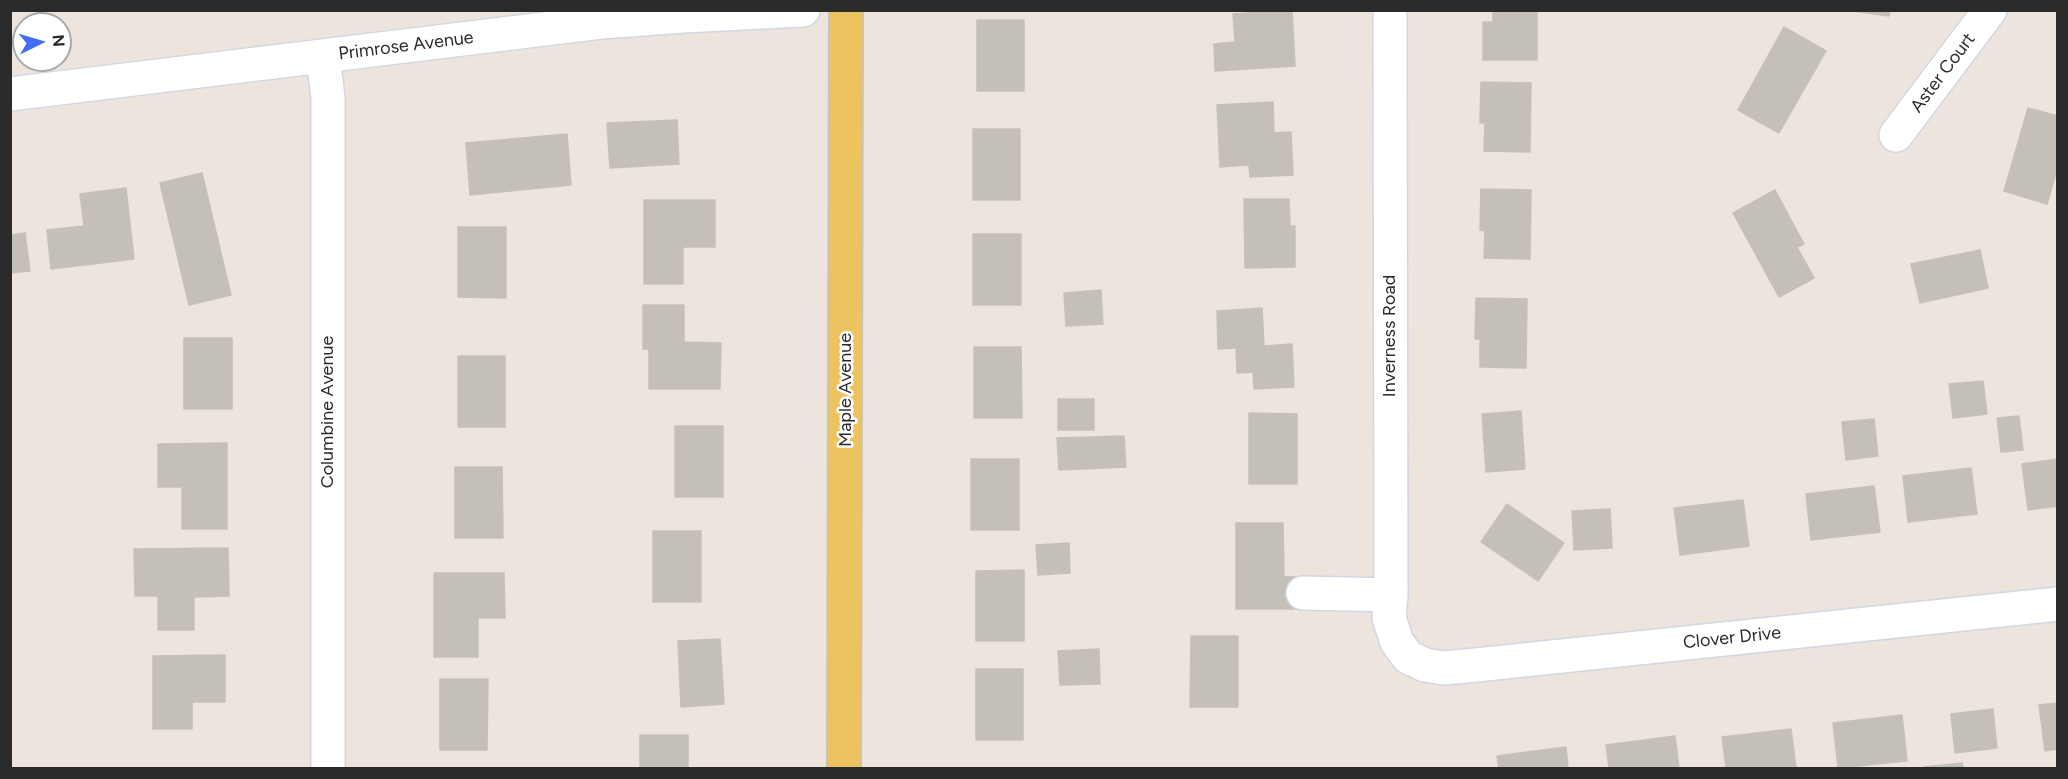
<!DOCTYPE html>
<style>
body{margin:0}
#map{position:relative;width:2068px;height:779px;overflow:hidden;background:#ece4dd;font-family:Figtree,sans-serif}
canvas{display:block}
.frame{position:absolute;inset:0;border:12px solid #2a2a2a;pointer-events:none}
.north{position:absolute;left:12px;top:12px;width:60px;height:60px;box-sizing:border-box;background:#fff;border:2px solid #aaa;border-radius:50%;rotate:85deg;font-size:16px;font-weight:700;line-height:24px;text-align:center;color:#2a2a2a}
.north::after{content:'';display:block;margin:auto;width:21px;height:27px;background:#406ef6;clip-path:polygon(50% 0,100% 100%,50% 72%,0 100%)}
</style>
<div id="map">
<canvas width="2068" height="779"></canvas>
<div class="frame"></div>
<div class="north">N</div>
</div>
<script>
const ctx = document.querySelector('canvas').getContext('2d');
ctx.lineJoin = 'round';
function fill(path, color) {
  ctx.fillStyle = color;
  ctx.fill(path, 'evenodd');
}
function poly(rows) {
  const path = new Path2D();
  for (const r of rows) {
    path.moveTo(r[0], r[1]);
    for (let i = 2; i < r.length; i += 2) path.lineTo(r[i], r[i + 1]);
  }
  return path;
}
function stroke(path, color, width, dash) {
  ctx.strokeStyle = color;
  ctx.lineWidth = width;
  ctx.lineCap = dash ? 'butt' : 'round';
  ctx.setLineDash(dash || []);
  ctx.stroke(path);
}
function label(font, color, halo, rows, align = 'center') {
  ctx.font = font + ' Figtree,sans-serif';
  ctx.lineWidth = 5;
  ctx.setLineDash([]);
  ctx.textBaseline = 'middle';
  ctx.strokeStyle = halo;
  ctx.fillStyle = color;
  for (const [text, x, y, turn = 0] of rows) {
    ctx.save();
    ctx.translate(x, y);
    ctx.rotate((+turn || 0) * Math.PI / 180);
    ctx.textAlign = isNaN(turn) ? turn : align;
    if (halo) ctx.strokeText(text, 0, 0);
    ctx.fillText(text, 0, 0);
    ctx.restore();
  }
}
const building = poly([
 [1247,10,1292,10,1295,66,1215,71,1214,44,1235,42,1233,14,1247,13,1247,10],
 [1493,10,1537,10,1537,60,1483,60,1483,22,1493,22,1493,10],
 [1846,10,1890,10,1889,16,1846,10],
 [977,20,1024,20,1024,91,977,91,977,20],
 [1784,27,1826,51,1779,133,1738,110,1784,27],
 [1481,82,1531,83,1530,152,1484,151,1485,123,1480,123,1481,82],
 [1273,102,1274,133,1291,132,1293,175,1250,177,1249,165,1220,167,1217,105,1273,102],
 [2028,108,2058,116,2058,166,2047,204,2004,191,2028,108],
 [677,120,679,164,610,168,607,123,677,120],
 [973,129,1020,129,1020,200,973,200,973,129],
 [567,134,571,185,470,195,466,143,567,134],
 [202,173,231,295,189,305,160,183,202,173],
 [126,188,134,259,51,269,47,230,84,226,80,194,126,188],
 [1481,189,1531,190,1530,259,1484,258,1485,231,1480,230,1481,189],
 [1775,190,1804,244,1797,247,1814,278,1779,297,1733,213,1775,190],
 [1244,199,1289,199,1290,226,1295,226,1295,267,1245,268,1244,199],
 [644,200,715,200,715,247,683,247,683,284,644,284,644,200],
 [458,227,506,227,506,298,458,297,458,227],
 [25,233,30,271,10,273,10,235,25,233],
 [973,234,1021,234,1021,305,973,305,973,234],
 [1980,250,1988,288,1920,303,1911,264,1980,250],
 [1101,290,1103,324,1066,326,1064,293,1101,290],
 [1476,298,1527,299,1526,368,1480,367,1480,339,1475,339,1476,298],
 [643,305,684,305,684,342,721,343,720,389,649,389,649,349,643,349,643,305],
 [1262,308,1264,346,1292,344,1294,387,1254,389,1253,372,1237,373,1236,348,1218,349,1217,311,1262,308],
 [184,338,232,338,232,409,184,409,184,338],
 [974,347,1021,347,1022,418,974,418,974,347],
 [458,356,505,356,505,427,458,427,458,356],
 [1983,381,1987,414,1953,418,1949,384,1983,381],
 [1058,399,1094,399,1094,430,1058,430,1058,399],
 [1521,411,1525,469,1486,472,1482,414,1521,411],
 [1249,413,1297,414,1297,484,1249,484,1249,413],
 [2019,416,2023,450,2001,452,1997,418,2019,416],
 [1874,419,1878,456,1846,460,1842,422,1874,419],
 [675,426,723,426,723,497,675,497,675,426],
 [1124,436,1126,467,1059,470,1057,438,1124,436],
 [227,443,227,529,182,529,182,487,158,487,158,444,227,443],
 [971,459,1019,459,1019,530,971,530,971,459],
 [2058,459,2058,506,2028,510,2022,464,2058,459],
 [455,467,502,467,503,538,455,538,455,467],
 [1971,468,1977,514,1908,522,1903,476,1971,468],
 [1874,486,1880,532,1811,540,1806,494,1874,486],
 [1743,500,1749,546,1680,555,1674,508,1743,500],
 [1507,504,1564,543,1538,581,1481,542,1507,504],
 [1610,509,1612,548,1574,550,1572,511,1610,509],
 [1236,523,1283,523,1284,577,1297,577,1297,609,1236,609,1236,523],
 [653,531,701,531,701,602,653,602,653,531],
 [1069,543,1070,573,1038,575,1036,545,1069,543],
 [228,548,229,596,194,597,194,630,158,630,158,596,135,596,134,549,228,548],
 [1024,570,1024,641,976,641,976,571,1024,570],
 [434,573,504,573,505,618,478,618,478,657,434,657,434,573],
 [1191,636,1238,636,1238,707,1190,707,1191,636],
 [720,639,724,704,681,707,678,641,720,639],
 [1099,649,1100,684,1060,685,1058,651,1099,649],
 [225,655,225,702,192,702,192,729,153,729,153,656,225,655],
 [976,669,1023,669,1023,740,976,740,976,669],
 [440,679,488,679,487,750,440,750,440,679],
 [2058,703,2058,749,2045,751,2039,705,2058,703],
 [1993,709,1997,748,1955,753,1951,714,1993,709],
 [1902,715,1907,761,1838,768,1833,723,1902,715],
 [1791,729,1796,768,1726,768,1722,737,1791,729],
 [640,735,688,735,688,768,640,768,640,735],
 [1675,736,1679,768,1609,768,1606,745,1675,736],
 [1566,747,1568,768,1499,768,1497,756,1566,747],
 [1962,763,1963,768,1924,768,1924,767,1962,763]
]);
const minor = poly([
 [1390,10,1391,595,1389,618,1397,642,1408,657,1425,665,1444,668,1476,665,2058,604],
 [323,56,328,98,328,768],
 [10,94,602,22,683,16,803,10],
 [1896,135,1990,10],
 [1303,593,1391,595]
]);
const major = poly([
 [844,768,846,10]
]);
const streetNames = [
 ["Primrose Avenue",406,46,-7],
 ["Aster Court",1943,73,-53],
 ["Inverness Road",1390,336,-90],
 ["Maple Avenue",846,390,-90],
 ["Columbine Avenue",328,412,-90],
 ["Clover Drive",1732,638,-6]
];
fill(building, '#c4bfb8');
stroke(building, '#c7c0b6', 1.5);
stroke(minor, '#d2d6e3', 36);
stroke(major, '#c3c3c3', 36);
stroke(minor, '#fff', 33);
stroke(major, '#edc360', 33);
label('18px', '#2a2a2a', '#fff', streetNames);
</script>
